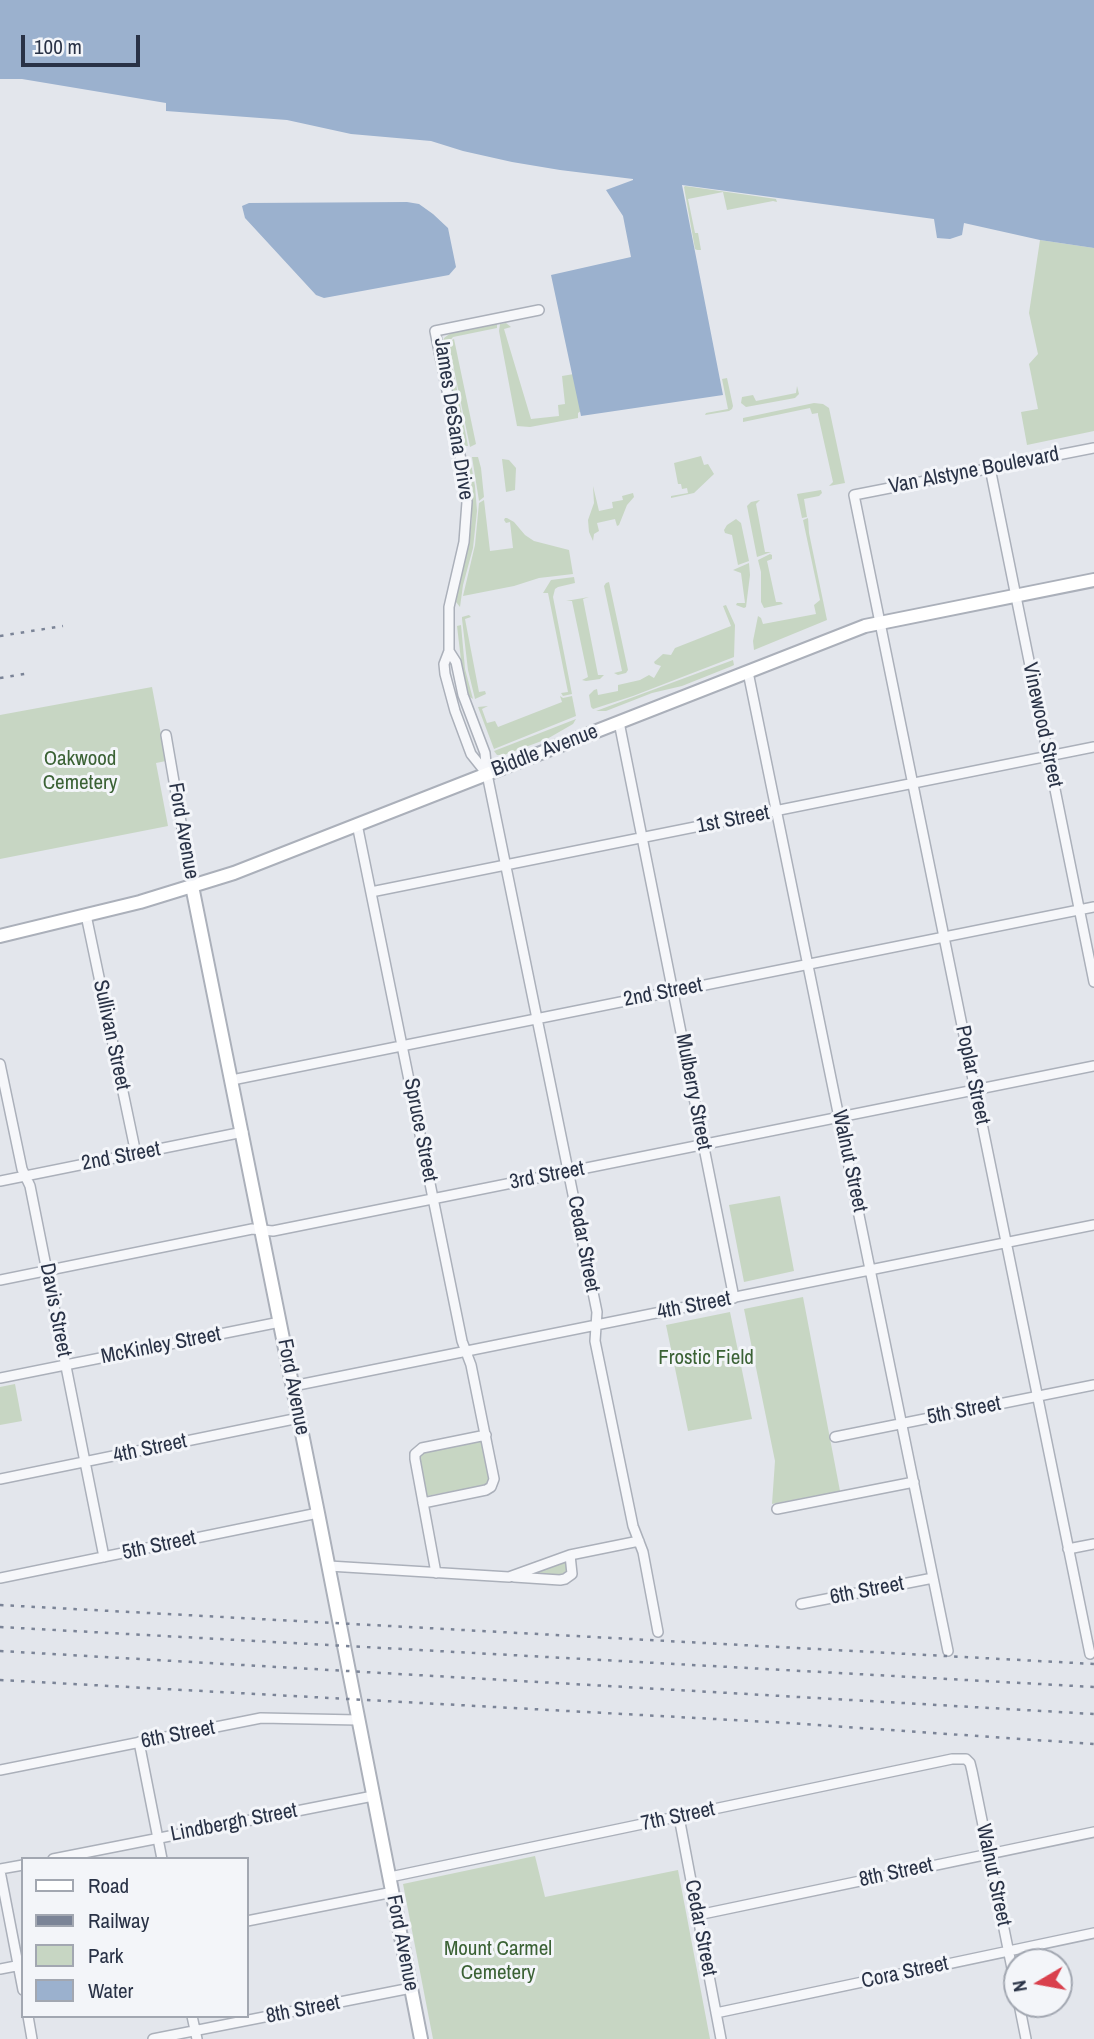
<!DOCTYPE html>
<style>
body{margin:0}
#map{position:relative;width:1094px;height:2039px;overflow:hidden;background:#e3e6ec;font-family:"Archivo Narrow",sans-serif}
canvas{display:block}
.legend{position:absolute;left:21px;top:1857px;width:228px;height:161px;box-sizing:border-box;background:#f3f5f9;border:2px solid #a2a7b1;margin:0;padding:9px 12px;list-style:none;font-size:21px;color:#293246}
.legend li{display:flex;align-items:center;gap:14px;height:35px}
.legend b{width:35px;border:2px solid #a2a7b1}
.north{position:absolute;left:1003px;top:1948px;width:70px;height:70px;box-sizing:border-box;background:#f3f5f9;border:2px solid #a2a7b1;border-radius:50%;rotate:260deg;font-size:19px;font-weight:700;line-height:28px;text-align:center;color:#293246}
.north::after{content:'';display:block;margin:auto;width:24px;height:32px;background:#d9404d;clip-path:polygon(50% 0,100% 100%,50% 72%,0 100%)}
.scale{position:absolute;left:21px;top:35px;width:119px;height:32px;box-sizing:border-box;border:4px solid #293246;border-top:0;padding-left:9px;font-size:21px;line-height:24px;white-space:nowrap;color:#293246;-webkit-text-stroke:5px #f3f5f9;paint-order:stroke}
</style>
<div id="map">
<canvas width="1094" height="2039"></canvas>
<ul class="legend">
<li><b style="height:9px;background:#fff"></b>Road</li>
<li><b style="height:9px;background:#7b8497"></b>Railway</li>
<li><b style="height:19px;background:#c7d6c3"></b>Park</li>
<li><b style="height:19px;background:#9bb1ce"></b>Water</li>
</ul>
<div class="north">N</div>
<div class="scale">100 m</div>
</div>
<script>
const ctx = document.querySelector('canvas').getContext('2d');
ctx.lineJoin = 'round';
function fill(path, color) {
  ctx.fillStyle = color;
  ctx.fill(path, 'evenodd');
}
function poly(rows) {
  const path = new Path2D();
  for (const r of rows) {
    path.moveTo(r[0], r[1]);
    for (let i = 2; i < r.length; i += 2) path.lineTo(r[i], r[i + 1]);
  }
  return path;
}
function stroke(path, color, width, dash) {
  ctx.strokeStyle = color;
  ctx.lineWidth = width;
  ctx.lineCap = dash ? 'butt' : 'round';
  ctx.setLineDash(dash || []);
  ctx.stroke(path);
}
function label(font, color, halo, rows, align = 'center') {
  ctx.font = font + ' "Archivo Narrow",sans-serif';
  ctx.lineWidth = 6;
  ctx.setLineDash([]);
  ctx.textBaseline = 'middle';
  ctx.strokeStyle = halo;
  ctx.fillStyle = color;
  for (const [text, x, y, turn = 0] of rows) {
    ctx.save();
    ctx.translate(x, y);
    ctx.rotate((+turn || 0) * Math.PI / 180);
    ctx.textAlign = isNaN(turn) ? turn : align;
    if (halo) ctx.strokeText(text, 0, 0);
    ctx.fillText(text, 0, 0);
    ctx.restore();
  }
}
const green = poly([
 [685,186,776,199,777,202,773,201,727,210,723,192,688,199,695,233,698,233,701,250,697,250,695,249,684,187],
 [1040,240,1094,248,1094,431,1027,445,1021,412,1038,409,1029,364,1038,354,1029,313],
 [506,323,511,327,504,329,531,419,559,416,558,405,565,404,562,376,574,374,581,411,578,413,578,418,530,427,517,426,499,331,500,324],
 [497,324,497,328,453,337,448,343,468,446,466,446,463,445,443,342,444,338,451,333],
 [454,339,476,444,470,447,449,345,450,341],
 [727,378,733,406,732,409,729,411,705,415,706,413,728,409,722,379],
 [797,386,799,394,795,398,746,407,741,403,742,397,753,395,756,401,796,393],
 [814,403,823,404,829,408,845,483,829,486,833,482,818,415,818,413,812,414,810,408,743,422,743,418],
 [701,456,704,465,708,464,714,474,694,493,671,498,671,496,688,493,687,488,682,489,681,484,678,484,674,463],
 [472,457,478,457,481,468,484,497,479,501],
 [470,458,475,486,477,511,473,548,463,585,460,607,456,602,458,590,468,549,472,519,472,492,467,461],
 [502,459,509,460,516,468,515,490,506,492],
 [593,486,599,511,613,508,612,502,623,500,622,496,633,493,634,497,627,505,619,525,617,526,615,519,597,523,599,531,594,534,593,541,589,532,588,520,594,503],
 [821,490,822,493,819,496,804,499,807,517,802,518,797,494],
 [484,500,490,551,513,548,510,522,506,523,504,520,505,518,507,518,514,522,525,535,534,541,569,550,573,574,539,578,514,586,463,596,475,545,479,503],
 [760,500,756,504,765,552,771,552,757,557,747,506,751,502],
 [808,518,809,533,827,620,754,650,753,641,758,616,761,618,763,624,816,614,814,605,820,600,803,520],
 [736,519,741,523,749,561,738,565,732,535,725,533,724,530,727,525],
 [770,554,772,555,772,559,767,561,776,602,781,602,783,604,764,608,761,602,761,572,758,560],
 [749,563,750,575,746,607,744,608,736,605,737,603,745,603,741,573,733,570],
 [574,577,575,583,558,587,555,589,553,597,572,694,563,696,561,693,568,692,548,593,543,593,551,580],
 [609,582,628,670,626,673,618,675,614,673,622,671,604,586,606,583],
 [589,597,583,599,598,675,604,675,600,679,586,681,582,680,588,677,572,601,566,601],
 [726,605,735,625,734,657,633,696,593,709,591,707,589,695,594,690,597,689,598,695,618,691,618,685,640,680,649,675,654,678,661,666,655,664,654,662,663,654,671,655,675,648,731,626,723,606],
 [469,615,471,617,465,619,479,692,485,691,486,694,475,699,468,670,462,619,462,617],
 [461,625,465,669,473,699,467,695,463,677,457,626],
 [733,660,734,665,732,666,682,686,652,693,606,711,596,711],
 [152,687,166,761,156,763,168,826,0,859,0,715],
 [560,696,563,698,572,696,576,716,494,749,478,707,488,706,482,709,487,723,495,721,498,727,562,702],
 [576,719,573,724,547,739,504,755,497,755,494,751],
 [780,1196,794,1271,744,1282,729,1205],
 [803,1297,840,1491,772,1504,775,1461,744,1309],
 [730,1312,752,1419,688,1431,666,1325],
 [15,1384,22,1421,0,1425,0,1387],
 [482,1441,490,1484,427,1496,419,1454],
 [570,1555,573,1566,565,1579,509,1577],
 [535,1856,545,1897,678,1870,710,2039,433,2039,403,1884]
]);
const water = poly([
 [0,0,1094,0,1094,248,1040,240,964,223,962,235,950,239,937,238,934,219,682,185,723,395,581,416,551,275,631,257,623,216,606,190,633,180,633,179,560,170,512,162,463,151,431,141,351,134,287,120,166,111,166,103,22,79,0,79],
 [407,202,419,204,433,214,448,228,456,267,449,275,324,298,316,295,245,218,242,206,249,203]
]);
const minor = poly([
 [990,468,1094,982],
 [449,651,456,662,463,695,485,753,487,774,597,1312,595,1341,633,1526,643,1552,658,1632],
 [748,672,948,1651],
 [619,722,734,1298],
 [166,735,192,886],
 [487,774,471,754,455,711,445,674,444,664,449,651,449,607,464,542,467,502,464,475,435,331,539,310],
 [357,824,462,1341,471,1365,494,1479,491,1487,486,1490,423,1503],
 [371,892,1094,747],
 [86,915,136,1154],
 [0,1064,22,1169,30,1186,104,1557],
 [232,1080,1094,907],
 [0,1181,243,1132],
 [0,1280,252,1229,273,1231,1094,1066],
 [0,1378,280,1322],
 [293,1386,1094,1225],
 [835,1437,1094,1385],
 [0,1479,299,1418],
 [777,1509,914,1482],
 [1068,1549,1094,1544],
 [329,1566,509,1577,570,1555,639,1541],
 [436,1573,415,1459,415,1454,422,1448,486,1435],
 [514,1577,560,1580,565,1579,572,1574,570,1555],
 [0,1578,318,1513],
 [801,1604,933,1578],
 [1090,1654,854,495,1094,448],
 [139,1742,162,1859],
 [0,1770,261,1718,358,1720],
 [679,1817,721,2039],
 [53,1859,373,1796],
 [0,1869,23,1865],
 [0,1871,23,1990],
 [390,1877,952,1759,966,1759,970,1763,972,1771,1017,1993],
 [698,1915,1094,1832],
 [247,1921,393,1892],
 [0,1969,21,1965],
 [1019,2004,1026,2039],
 [716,2013,1094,1933],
 [28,2016,32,2039],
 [192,2016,197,2039],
 [153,2039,411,1988]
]);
const secondary = poly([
 [192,886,318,1513,421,2039],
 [0,936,140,902,234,873,865,626,1094,580]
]);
const rail = poly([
 [0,636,63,626],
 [0,678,30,673],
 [0,1605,1094,1664],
 [0,1627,1094,1687],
 [0,1651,1094,1714],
 [0,1680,788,1723,1094,1744]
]);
const streetNames = [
 ["James DeSana Drive",453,419,81],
 ["Van Alstyne Boulevard",974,471,-11],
 ["Vinewood Street",1042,725,78],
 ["Biddle Avenue",545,751,-21],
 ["1st Street",733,820,-11],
 ["Ford Avenue",183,831,80],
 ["2nd Street",663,993,-11],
 ["Sullivan Street",111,1035,78],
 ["Poplar Street",972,1075,78],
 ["Mulberry Street",693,1092,79],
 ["Spruce Street",420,1130,79],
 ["2nd Street",121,1157,-11],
 ["Walnut Street",849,1161,78],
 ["3rd Street",547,1176,-11],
 ["Cedar Street",583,1244,79],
 ["4th Street",694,1306,-11],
 ["Davis Street",55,1310,79],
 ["McKinley Street",161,1346,-11],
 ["Ford Avenue",293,1387,79],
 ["5th Street",964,1411,-11],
 ["4th Street",150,1449,-12],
 ["5th Street",159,1546,-12],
 ["6th Street",867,1591,-11],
 ["6th Street",178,1735,-11],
 ["7th Street",678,1817,-12],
 ["Lindbergh Street",234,1823,-11],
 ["8th Street",896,1873,-12],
 ["Walnut Street",993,1875,78],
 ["Cedar Street",700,1928,79],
 ["Ford Avenue",402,1943,79],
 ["Cora Street",905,1973,-12],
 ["8th Street",303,2010,-11]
];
const parkNames = [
 ["Oakwood",80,759],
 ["Cemetery",80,783],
 ["Frostic Field",706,1358],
 ["Mount Carmel",498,1949],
 ["Cemetery",498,1973]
];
fill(green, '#c7d6c3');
fill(water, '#9bb1ce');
stroke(minor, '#abb0ba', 12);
stroke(secondary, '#abb0ba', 16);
stroke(minor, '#f6f7fa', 9);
stroke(secondary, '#fff', 12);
stroke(rail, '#7b8497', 2.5, [3.5, 7]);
label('21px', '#293246', '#f3f5f9', streetNames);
label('21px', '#3b6235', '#f3f5f9', parkNames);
</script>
